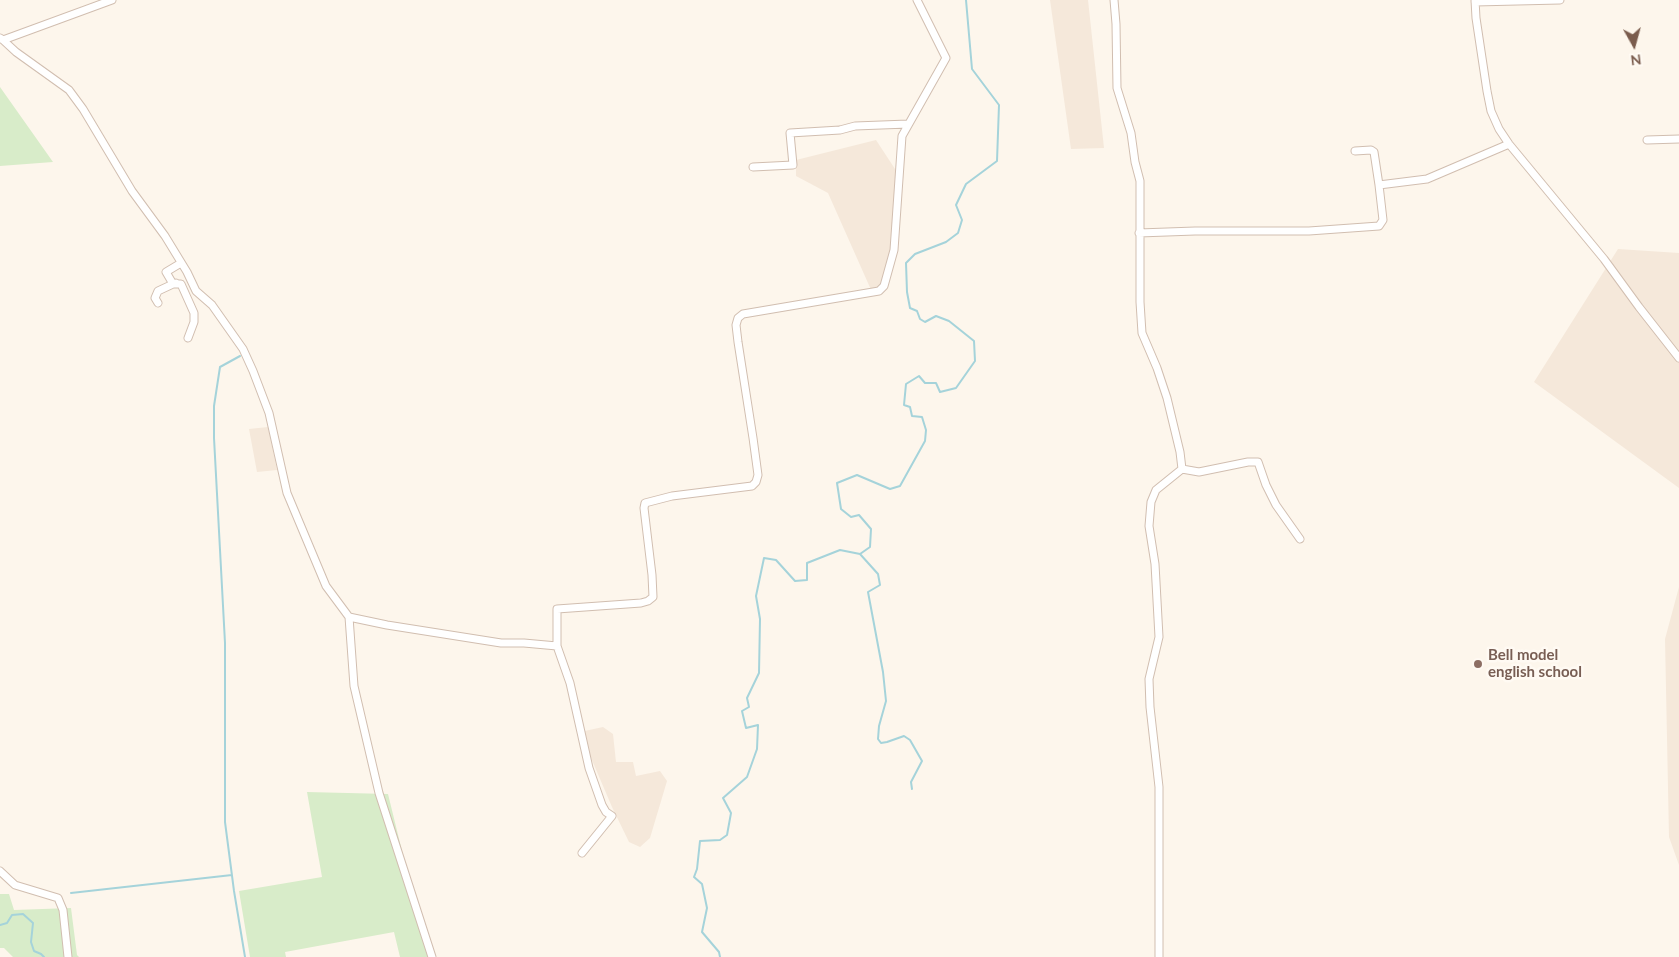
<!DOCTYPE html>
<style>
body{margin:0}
#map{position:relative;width:1679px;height:957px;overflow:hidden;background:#fdf6ec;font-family:Lato,sans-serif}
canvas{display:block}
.north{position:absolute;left:1609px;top:20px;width:50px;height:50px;-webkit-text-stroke:4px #fffaf3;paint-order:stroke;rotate:173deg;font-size:14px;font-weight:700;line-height:20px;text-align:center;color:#7a5c4d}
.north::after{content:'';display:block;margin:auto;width:18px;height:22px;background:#7a5c4d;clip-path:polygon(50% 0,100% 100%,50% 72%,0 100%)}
</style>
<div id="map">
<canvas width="1679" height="957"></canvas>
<div class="north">N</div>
</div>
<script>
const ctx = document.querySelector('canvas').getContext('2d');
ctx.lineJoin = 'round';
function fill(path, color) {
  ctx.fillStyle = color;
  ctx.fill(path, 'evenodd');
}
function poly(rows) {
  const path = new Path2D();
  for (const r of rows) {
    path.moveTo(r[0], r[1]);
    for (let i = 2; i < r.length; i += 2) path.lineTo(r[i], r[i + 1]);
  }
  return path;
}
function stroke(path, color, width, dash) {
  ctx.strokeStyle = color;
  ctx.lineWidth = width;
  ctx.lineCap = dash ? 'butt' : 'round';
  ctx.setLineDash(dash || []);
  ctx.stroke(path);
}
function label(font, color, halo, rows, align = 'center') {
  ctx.font = font + ' Lato,sans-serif';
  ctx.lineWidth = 5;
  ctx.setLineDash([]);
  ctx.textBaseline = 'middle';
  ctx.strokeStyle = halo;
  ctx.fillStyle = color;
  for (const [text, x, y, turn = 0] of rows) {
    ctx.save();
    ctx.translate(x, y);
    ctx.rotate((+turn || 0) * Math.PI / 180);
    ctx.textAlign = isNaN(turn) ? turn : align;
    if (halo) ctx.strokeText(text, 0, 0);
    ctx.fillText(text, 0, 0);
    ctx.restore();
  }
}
const residential = poly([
 [1050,0,1088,0,1104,148,1071,149],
 [876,140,897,172,891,249,881,289,872,292,828,193,796,176,796,160],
 [1618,249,1679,253,1679,488,1534,382],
 [268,427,277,470,257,472,249,429],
 [1679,587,1679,865,1669,837,1665,639],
 [603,727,613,734,616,762,633,762,636,776,660,771,667,781,650,838,640,847,629,842,612,807,580,732]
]);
const green = poly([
 [0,87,53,162,0,166],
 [307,792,388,794,428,957,400,957,394,932,285,952,286,957,250,957,239,891,322,877],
 [0,894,9,894,14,910,71,908,77,955,79,957,13,957,4,948,0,948]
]);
const stream = poly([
 [240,356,220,367,214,406,214,438,225,643,225,822,234,891,245,957],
 [860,554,878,574,880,585,868,592,883,672,886,701,879,726,878,739,881,743,887,742,904,736,910,740,922,761,911,782,912,789],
 [71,893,232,875],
 [0,925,7,923,12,915,23,914,33,923,31,942,34,951,41,954,44,957],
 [720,957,719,952,702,932,707,908,702,884,694,877,697,869,700,841,720,840,727,835,731,813,723,798,747,777,757,749,758,725,746,728,742,711,749,707,747,698,759,673,760,619,756,596,764,558,776,560,795,581,807,580,807,563,840,550,860,554,870,547,871,529,859,515,851,517,841,509,837,483,857,475,890,489,900,486,925,441,926,430,922,417,912,416,910,407,904,405,906,384,919,376,925,383,936,383,940,392,956,388,975,361,974,341,949,321,936,316,925,322,920,319,917,311,910,308,907,292,906,263,915,254,946,242,958,233,962,220,956,205,966,184,997,161,999,105,972,69,966,0]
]);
const street = poly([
 [1114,0,1116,24,1117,88,1131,133,1135,162,1140,181,1140,302,1142,333,1157,368,1167,398,1180,452,1182,469,1156,490,1151,502,1149,526,1155,564,1159,637,1149,679,1150,707,1159,787,1159,957],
 [1475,0,1476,18,1487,91,1491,111,1499,129,1509,144,1604,259,1639,307,1679,358],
 [1475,2,1560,0],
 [0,38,3,40,112,0],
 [3,40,16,52,69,90,83,109,132,191,165,236,187,272,196,291,212,305,243,349,253,371,269,413,287,493,326,586,349,617,354,686,379,793,432,957],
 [1647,140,1679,139],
 [1355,151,1371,150,1374,152,1379,185],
 [753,167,793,165,790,133,840,130,855,126,908,124],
 [1139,233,1195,231,1309,231,1379,226,1383,220,1379,185,1427,179,1509,144],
 [176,283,173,284,166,272,181,263],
 [158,303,155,298,158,291,173,284,181,284,194,313,194,322,188,338],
 [1182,469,1199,472,1248,462,1258,462,1266,485,1276,505,1300,539],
 [349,617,387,625,501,643,524,643,557,646],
 [582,853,612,816,606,812,602,805,589,768,570,683,557,646,557,609,641,603,648,601,653,597,652,575,644,508,645,503,672,496,752,486,756,482,758,475,753,438,738,342,736,325,738,318,743,314,879,291,884,286,894,250,902,136,946,58,917,0],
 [0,871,15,885,58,898,63,910,68,957]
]);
const markers = [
 [1478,664,5,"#8d6e63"]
];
const educationNames = [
 ["Bell model",1488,655],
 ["english school",1488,672]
];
fill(residential, '#f5e8da');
fill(green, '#d8ecc9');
stroke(stream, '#a5d3da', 2);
stroke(street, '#d1beb0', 9);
stroke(street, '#fff', 7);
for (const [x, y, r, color] of markers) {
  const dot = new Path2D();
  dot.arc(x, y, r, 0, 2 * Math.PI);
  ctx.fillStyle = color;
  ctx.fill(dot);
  stroke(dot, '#fffaf3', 2);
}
label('bold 15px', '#785e54', '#fffaf3', educationNames, 'left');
</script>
